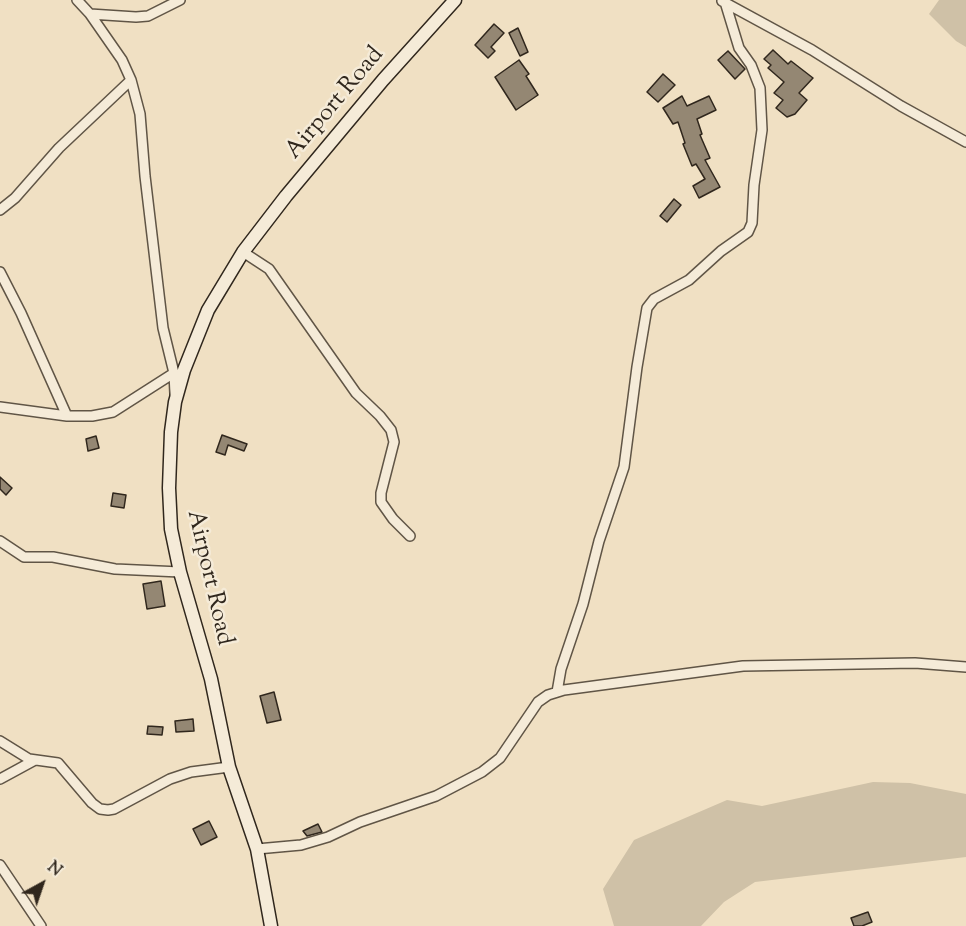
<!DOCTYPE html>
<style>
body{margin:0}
#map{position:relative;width:966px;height:926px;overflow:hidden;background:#f0e0c3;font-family:"Sorts Mill Goudy",serif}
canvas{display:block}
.north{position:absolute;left:12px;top:854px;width:60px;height:60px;-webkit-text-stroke:4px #f5ebd8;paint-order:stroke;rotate:40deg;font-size:16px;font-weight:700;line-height:24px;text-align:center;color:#30271d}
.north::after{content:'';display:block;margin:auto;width:21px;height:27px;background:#30271d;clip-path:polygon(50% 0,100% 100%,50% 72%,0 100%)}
</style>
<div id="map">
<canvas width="966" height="926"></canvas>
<div class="north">N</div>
</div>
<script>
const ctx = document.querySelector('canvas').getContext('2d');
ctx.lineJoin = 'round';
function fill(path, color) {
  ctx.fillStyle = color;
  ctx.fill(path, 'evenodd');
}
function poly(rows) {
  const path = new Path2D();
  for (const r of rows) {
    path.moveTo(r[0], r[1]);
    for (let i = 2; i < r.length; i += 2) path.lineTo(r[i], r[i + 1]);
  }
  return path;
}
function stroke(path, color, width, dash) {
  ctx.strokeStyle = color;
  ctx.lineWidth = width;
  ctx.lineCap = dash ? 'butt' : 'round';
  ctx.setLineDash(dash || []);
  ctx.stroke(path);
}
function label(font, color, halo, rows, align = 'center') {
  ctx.font = font + ' "Sorts Mill Goudy",serif';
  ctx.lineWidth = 5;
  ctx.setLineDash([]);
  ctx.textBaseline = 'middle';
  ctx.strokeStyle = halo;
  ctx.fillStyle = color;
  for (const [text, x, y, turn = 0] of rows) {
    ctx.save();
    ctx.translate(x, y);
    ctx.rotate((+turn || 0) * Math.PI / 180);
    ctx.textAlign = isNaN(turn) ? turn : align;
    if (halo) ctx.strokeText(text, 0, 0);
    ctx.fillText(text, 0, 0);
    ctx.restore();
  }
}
const green = poly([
 [939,0,966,0,966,47,956,41,929,14],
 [873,782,910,783,966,794,966,857,755,882,724,902,701,926,614,926,603,889,634,840,727,800,762,806]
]);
const building = poly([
 [494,24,504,33,491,47,495,51,488,58,475,45,494,24],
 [518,28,528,52,520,56,509,33,518,28],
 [773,50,788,64,791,61,813,78,799,93,807,100,795,114,787,117,776,108,783,100,774,93,784,82,768,68,771,65,764,59,773,50],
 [728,51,745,69,735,79,718,60,728,51],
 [519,60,529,74,526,76,538,95,516,110,495,77,519,60],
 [663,74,675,85,658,102,647,92,663,74],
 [682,96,687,106,709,96,716,110,697,119,702,134,700,135,710,158,705,160,720,187,699,198,693,186,705,179,696,164,692,166,683,144,685,143,678,122,673,124,663,108,682,96],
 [674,199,681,205,667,222,660,216,674,199],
 [222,435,247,444,244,451,228,445,225,455,216,452,222,435],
 [96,436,99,448,88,451,86,439,96,436],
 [0,477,12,488,6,495,0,489,0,477],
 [113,493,126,495,124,508,111,506,113,493],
 [161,581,165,606,147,609,143,584,161,581],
 [274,692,281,720,267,723,260,696,274,692],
 [193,719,194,731,176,732,175,721,193,719],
 [148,726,163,727,162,735,147,734,148,726],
 [209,821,217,837,201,845,193,829,209,821],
 [318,824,322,832,307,836,303,831,318,824],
 [868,912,872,922,862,926,854,926,851,918,868,912]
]);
const minor = poly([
 [77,0,90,14,122,60,131,80,140,114,145,176,163,328,174,373,175,394],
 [722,1,812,50,901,106,966,142],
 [90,14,136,17,148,16,180,0],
 [0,210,15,198,59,148,131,80],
 [243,252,269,269,356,393,380,416,391,430,394,442,381,493,381,502,393,519,410,536],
 [0,272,21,313,67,416],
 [0,407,67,416,92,416,113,412,174,373],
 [0,541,24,557,53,557,115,569,180,572],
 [557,692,561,669,583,604,599,541,624,467,637,367,647,308,654,299,689,280,721,251,748,232,752,223,754,185,762,130,760,88,751,65,739,48,725,2],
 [0,741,29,759,58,763,92,803,100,809,108,810,114,809,170,779,191,772,229,767],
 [0,779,35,760],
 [257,849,301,845,328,837,360,822,436,796,482,772,500,758,538,702,548,695,564,690,743,666,915,663,966,667],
 [0,865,41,926]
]);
const secondary = poly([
 [271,926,257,849,229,767,211,679,180,572,171,529,169,488,171,432,175,402,184,370,208,310,243,252,286,196,383,80,455,0]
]);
const streetNames = [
 ["Airport Road",336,104,-50],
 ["Airport Road",208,578,77]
];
fill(green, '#cfc1a7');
fill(building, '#948773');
stroke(building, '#30271d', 1.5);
stroke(minor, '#605546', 12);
stroke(secondary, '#30271d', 15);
stroke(minor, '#f5ebd8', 9);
stroke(secondary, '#f5ebd8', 12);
label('24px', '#30271d', '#f5ebd8', streetNames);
</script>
